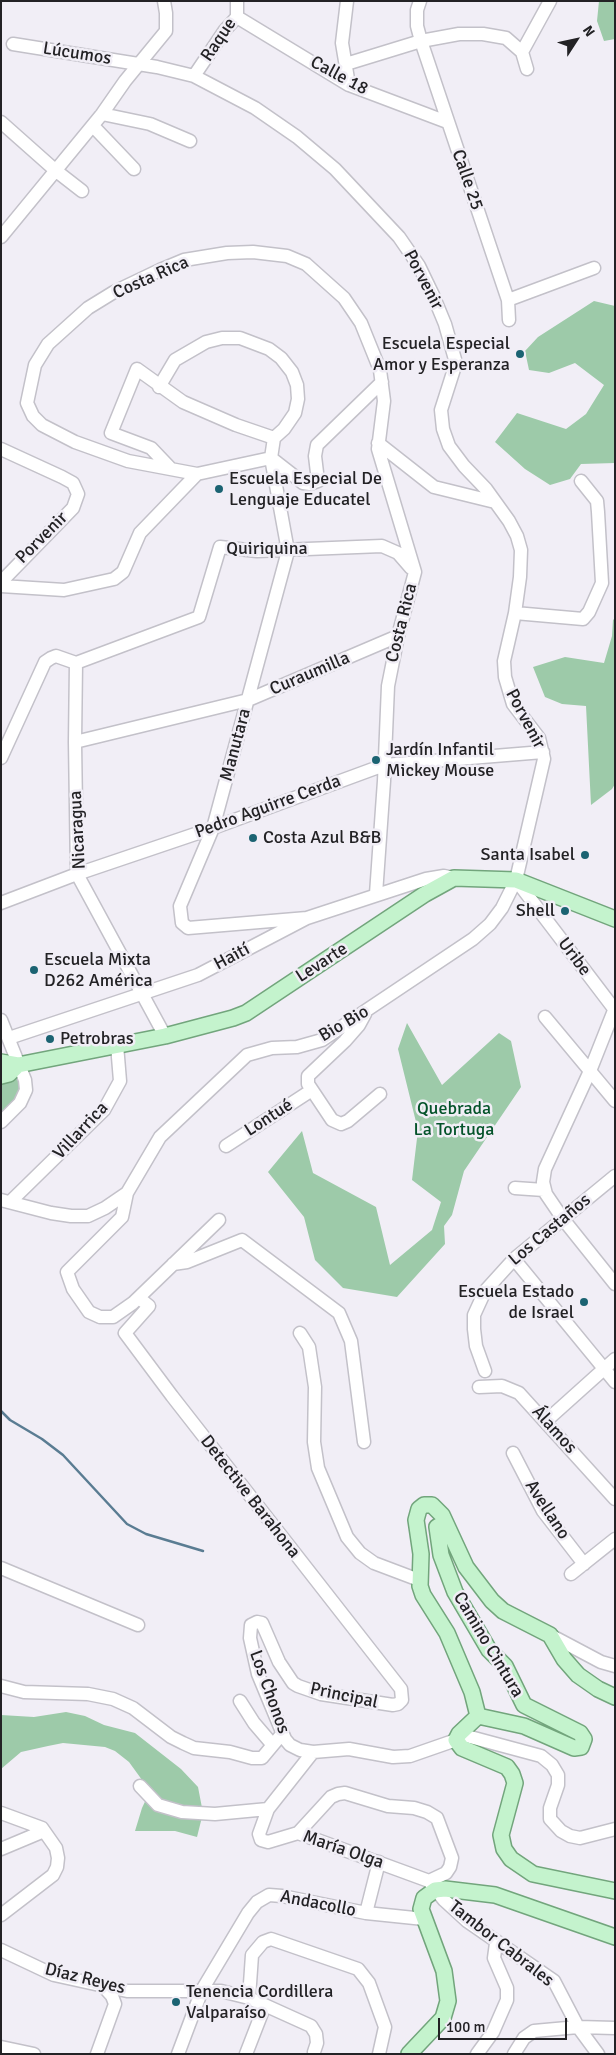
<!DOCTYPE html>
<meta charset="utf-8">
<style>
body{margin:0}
#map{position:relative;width:616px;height:2055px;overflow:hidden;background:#f1eef6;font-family:Signika,sans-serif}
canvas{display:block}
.frame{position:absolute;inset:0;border:2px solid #232225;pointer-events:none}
.north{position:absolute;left:551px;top:15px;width:50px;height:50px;-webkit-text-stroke:4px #f1eef6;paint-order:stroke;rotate:55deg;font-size:14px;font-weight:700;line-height:20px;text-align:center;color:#232225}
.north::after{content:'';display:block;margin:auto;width:18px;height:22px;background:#232225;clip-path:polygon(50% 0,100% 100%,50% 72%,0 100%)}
.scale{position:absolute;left:438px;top:2018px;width:129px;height:22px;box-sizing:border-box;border:2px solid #232225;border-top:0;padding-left:6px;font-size:15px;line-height:18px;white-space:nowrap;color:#232225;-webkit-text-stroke:4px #f1eef6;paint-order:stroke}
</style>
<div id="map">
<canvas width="616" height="2055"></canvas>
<div class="frame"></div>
<div class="north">N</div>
<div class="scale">100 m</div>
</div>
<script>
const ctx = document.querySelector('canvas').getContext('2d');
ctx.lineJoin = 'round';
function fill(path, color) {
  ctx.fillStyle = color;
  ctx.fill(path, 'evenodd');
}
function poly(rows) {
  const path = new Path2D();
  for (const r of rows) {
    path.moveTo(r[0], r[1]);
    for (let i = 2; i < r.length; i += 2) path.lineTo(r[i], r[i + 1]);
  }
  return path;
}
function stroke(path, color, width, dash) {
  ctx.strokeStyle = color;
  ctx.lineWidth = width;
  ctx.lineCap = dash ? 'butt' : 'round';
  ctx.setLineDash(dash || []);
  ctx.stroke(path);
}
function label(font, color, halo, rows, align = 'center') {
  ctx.font = font + ' Signika,sans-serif';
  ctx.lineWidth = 5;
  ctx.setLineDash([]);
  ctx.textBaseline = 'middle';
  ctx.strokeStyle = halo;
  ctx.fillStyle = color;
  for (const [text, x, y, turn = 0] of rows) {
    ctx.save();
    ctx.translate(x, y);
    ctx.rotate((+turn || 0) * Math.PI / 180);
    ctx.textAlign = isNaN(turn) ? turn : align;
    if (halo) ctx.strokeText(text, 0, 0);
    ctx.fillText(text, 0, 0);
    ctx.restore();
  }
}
const green = poly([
 [599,1,615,1,615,39,604,41,597,21],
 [594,301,615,306,615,463,581,464,570,479,550,485,525,469,495,442,517,413,566,429,586,414,604,385,575,363,549,373,529,370,525,351,538,337],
 [615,618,615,784,612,789,591,805,586,706,562,704,545,697,533,667,565,657,604,663,612,636,613,620],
 [407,1023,442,1085,499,1033,511,1041,521,1087,464,1171,452,1215,444,1226,445,1244,397,1297,343,1288,315,1260,304,1217,268,1172,302,1131,313,1173,376,1207,390,1265,432,1230,441,1202,412,1180,418,1130,398,1049],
 [17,1078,22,1081,21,1094,1,1115,1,1082],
 [66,1712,85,1716,104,1725,135,1733,181,1769,198,1787,203,1813,197,1837,175,1831,135,1831,142,1808,150,1791,129,1762,115,1751,105,1747,63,1743,48,1746,21,1752,1,1769,1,1715,34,1717]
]);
const stream = poly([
 [1,1411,10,1420,42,1439,63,1455,127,1524,146,1534,203,1551]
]);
const minor = poly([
 [347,1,342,43,349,85],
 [420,1,417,10,417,26,421,41,508,300,509,320],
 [237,17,349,85,447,122],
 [522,52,550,1],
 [346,64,421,41,459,34,483,34,506,38,522,52,527,69],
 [194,76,225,30,237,17,237,1],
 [102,114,150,124,190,141],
 [1,122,55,170,82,191],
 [93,126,134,169],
 [1,237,102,114,125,81,166,31,166,13,164,1],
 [508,300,594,268],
 [159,387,175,360,206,342,222,338,240,338,269,349,281,358,292,372,297,385,298,399,295,413,284,429,274,438,271,458,288,551,213,828,180,906,182,923,188,928,307,918],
 [378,443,434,487,495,502],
 [1,449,62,477,73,483,78,494,73,508,1,582],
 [271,458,303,483,310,484,318,481,315,456,317,445,382,382],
 [171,469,151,448,111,433,137,369,183,402,236,425,274,438],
 [197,474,128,461,75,442,42,425,33,416,27,403,35,365,48,344,88,308,114,292,160,270,184,260,227,253,253,252,287,256,306,264,344,298,361,323,380,370,384,401,378,449,415,572,398,636,388,686,384,781,376,894],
 [1,586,64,590,114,579,123,572,140,533,197,474,271,458],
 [515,613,583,619,589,612,602,583,598,512,597,501,581,481],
 [76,663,75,742,77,874,165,1036],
 [75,742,248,700,398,636],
 [1,758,45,662,51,658,56,656,76,663,199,617,220,547,257,551,382,546,398,553,411,568],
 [516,880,615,1010],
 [1,903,77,874,213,828,384,765,543,752],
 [615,1008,590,1071,545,1169,543,1182,546,1194,563,1219,615,1284],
 [365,1014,359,1025,345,1041,308,1076,308,1084,332,1120,341,1124,348,1121,380,1094],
 [545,1017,615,1101],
 [1,1020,25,1080,26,1090,20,1103,1,1122],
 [9,1038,198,975,307,918,426,879,444,876,454,878],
 [226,1146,312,1090],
 [515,1188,544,1190],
 [127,1193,122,1217,67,1272,73,1289,89,1312,100,1317,113,1317,133,1303,219,1220],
 [1,1200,51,1213,71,1216,88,1216,105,1208,127,1193,160,1137,247,1055,272,1048,297,1047,322,1040,473,939,490,924,502,908,516,880,544,759,539,738,513,704,505,677,504,661,515,613,520,577,521,550,517,536,509,521,486,489,464,466,449,446,443,429,441,410,456,363,445,324,433,295,419,266,399,237,335,169,297,137,255,108,194,76,157,67,13,44],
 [10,1202,104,1110,120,1081,117,1045],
 [514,1259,615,1382],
 [173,1264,187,1262,242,1240,339,1313,351,1341,364,1442],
 [139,1298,149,1306,125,1333,172,1396,401,1689,402,1700,398,1704,393,1705,321,1694,298,1686,293,1683,279,1662,262,1623,257,1622,251,1625,250,1638,258,1674,285,1739,290,1745,300,1750,313,1752,349,1749,393,1757,410,1756,456,1740],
 [300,1333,309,1347,315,1387,314,1442,318,1468,347,1537,360,1553,374,1563,419,1580],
 [485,1371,476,1346,474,1329,474,1315,485,1291,514,1259,615,1176],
 [479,1387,502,1386,519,1393,615,1499],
 [546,1421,615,1359],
 [513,1453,543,1511,584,1564],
 [1,1568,138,1625],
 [571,1574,615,1539],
 [550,1635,601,1662,615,1666],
 [1,1686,24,1692,88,1694,113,1699,133,1708,171,1737,183,1743,194,1748,230,1752,252,1758,262,1758,282,1734],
 [240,1701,254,1723,272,1744],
 [459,1734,541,1756,552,1765,558,1775,558,1785,550,1808,550,1819,561,1831,570,1836,580,1838,615,1829],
 [313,1752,268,1809,259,1834,261,1840,268,1842,298,1833,429,1881,444,1900,467,1921,554,1981,578,2027,598,2054],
 [140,1786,158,1805,182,1812,215,1814,268,1809],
 [1,1813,42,1828,56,1848,58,1858,57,1867,53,1875,1,1915],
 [298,1833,331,1797,338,1794,345,1793,388,1806,414,1808,427,1812,437,1818,452,1858,450,1867,446,1873,429,1881],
 [1,1849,44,1831],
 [366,1913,379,1862],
 [1,1950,54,1975,127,1991,221,1991,249,1998,311,2026,316,2034,317,2043,314,2052],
 [249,1998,252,1955,263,1942,271,1939,358,1969,369,1983,385,2027,379,2054],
 [1,2047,34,2054],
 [97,2054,115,2004,112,1996,103,1986],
 [178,2054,202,1990,248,1913,257,1902,269,1895,282,1896,366,1913,424,1919],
 [246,2054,265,2005],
 [477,2054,493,2032,507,2000,507,1988,494,1958,496,1943],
 [514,2054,524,2038,534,2031,578,2027,615,2028]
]);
const major = poly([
 [1,1062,18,1065,165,1036,233,1018,246,1013,425,894,454,878,516,880,615,919],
 [1,1076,9,1074,18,1065],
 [445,1522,437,1527,441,1555,455,1592,489,1650,505,1666,524,1705,580,1733,584,1739,581,1747,574,1748,524,1726,478,1716,459,1734,456,1740,462,1748,507,1767,512,1774,515,1783,501,1835,504,1849,511,1859,533,1874,615,1891],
 [478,1716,472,1692,447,1633,423,1595,420,1586,421,1554,416,1520,419,1509,424,1505,432,1505,442,1515,466,1567,492,1601,503,1611,550,1635,564,1659,578,1675,598,1689,615,1697],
 [409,2054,443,2018,448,2001,444,1971,421,1909,424,1898,435,1890,445,1889,495,1895,615,1937]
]);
const markers = [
 [520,354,5,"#1b6372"],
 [219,489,5,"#1b6372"],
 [376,760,5,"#1b6372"],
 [253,838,5,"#1b6372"],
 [585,855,5,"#1b6372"],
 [565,911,5,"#1b6372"],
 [34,970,5,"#1b6372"],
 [50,1039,5,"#1b6372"],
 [584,1302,5,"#1b6372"],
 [176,2002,5,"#1b6372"]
];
const streetNames = [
 ["Raque",219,40,-56],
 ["Lúcumos",77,54,9],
 ["Calle 18",339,76,28],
 ["Calle 25",467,180,71],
 ["Costa Rica",151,278,-24],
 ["Porvenir",423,280,62],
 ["Porvenir",42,538,-45],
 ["Quiriquina",267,549],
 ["Costa Rica",402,623,-76],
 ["Curaumilla",310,674,-23],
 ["Porvenir",525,719,62],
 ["Manutara",236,745,-75],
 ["Pedro Aguirre Cerda",268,807,-20],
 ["Nicaragua",78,830,-93],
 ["Haití",232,957,-28],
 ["Uribe",574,957,53],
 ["Levarte",322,963,-33],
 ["Bio Bio",344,1024,-30],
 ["Lontué",269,1118,-33],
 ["Villarrica",81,1131,-47],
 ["Los Castaños",550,1230,-40],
 ["Álamos",554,1430,48],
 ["Detective Barahona",250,1497,52],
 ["Avellano",547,1510,57],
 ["Camino Cintura",488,1645,59],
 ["Los Chonos",269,1692,70],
 ["Principal",344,1696,12],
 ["María Olga",343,1850,19],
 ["Andacollo",318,1904,11],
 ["Tambor Cabrales",501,1944,38],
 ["Díaz Reyes",85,1979,14]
];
const poiNames = [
 ["Escuela Especial",510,344,"right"],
 ["Amor y Esperanza",510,365,"right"],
 ["Escuela Especial De",229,479],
 ["Lenguaje Educatel",229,500],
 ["Jardín Infantil",386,750],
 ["Mickey Mouse",386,771],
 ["Costa Azul B&B",263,838],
 ["Santa Isabel",575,855,"right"],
 ["Shell",555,911,"right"],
 ["Escuela Mixta",44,960],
 ["D262 América",44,981],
 ["Petrobras",60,1039],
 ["Escuela Estado",574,1292,"right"],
 ["de Israel",574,1313,"right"],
 ["Tenencia Cordillera",186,1992],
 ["Valparaíso",186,2013]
];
const parkNames = [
 ["Quebrada",454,1109],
 ["La Tortuga",454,1130]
];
fill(green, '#9dcaa9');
stroke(stream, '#5a7c92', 2.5);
stroke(minor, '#c3c1c9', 15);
stroke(major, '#72a57c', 18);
stroke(minor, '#fff', 12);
stroke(major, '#c4f3cd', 15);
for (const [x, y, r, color] of markers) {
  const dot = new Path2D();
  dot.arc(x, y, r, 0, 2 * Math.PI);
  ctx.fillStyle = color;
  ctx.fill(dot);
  stroke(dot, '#f1eef6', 2);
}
label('18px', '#232225', '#f1eef6', streetNames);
label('18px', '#232225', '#f1eef6', poiNames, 'left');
label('18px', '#04532a', '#f1eef6', parkNames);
</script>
